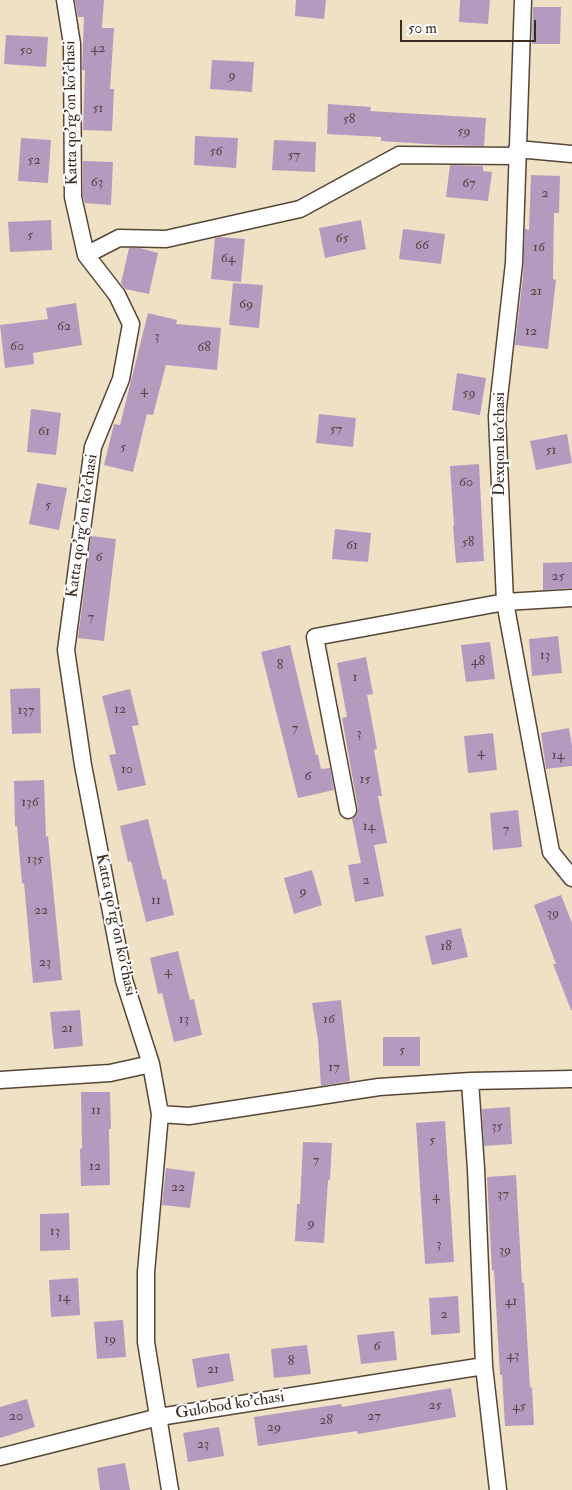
<!DOCTYPE html>
<style>
body{margin:0}
#map{position:relative;width:572px;height:1490px;overflow:hidden;background:#efe2c4;font-family:"IM FELL Double Pica",serif}
canvas{display:block}
.scale{position:absolute;left:400px;top:20px;width:136px;height:22px;box-sizing:border-box;border:2px solid #3b2a1e;border-top:0;padding-left:6px;font-size:15px;line-height:18px;white-space:nowrap;color:#3b2a1e;-webkit-text-stroke:4px #fff;paint-order:stroke}
</style>
<div id="map">
<canvas width="572" height="1490"></canvas>
<div class="scale">50 m</div>
</div>
<script>
const ctx = document.querySelector('canvas').getContext('2d');
ctx.lineJoin = 'round';
function fill(path, color) {
  ctx.fillStyle = color;
  ctx.fill(path, 'evenodd');
}
function poly(rows) {
  const path = new Path2D();
  for (const r of rows) {
    path.moveTo(r[0], r[1]);
    for (let i = 2; i < r.length; i += 2) path.lineTo(r[i], r[i + 1]);
  }
  return path;
}
function stroke(path, color, width, dash) {
  ctx.strokeStyle = color;
  ctx.lineWidth = width;
  ctx.lineCap = dash ? 'butt' : 'round';
  ctx.setLineDash(dash || []);
  ctx.stroke(path);
}
function label(font, color, halo, rows, align = 'center') {
  ctx.font = font + ' "IM FELL Double Pica",serif';
  ctx.lineWidth = 4;
  ctx.setLineDash([]);
  ctx.textBaseline = 'middle';
  ctx.strokeStyle = halo;
  ctx.fillStyle = color;
  for (const [text, x, y, turn = 0] of rows) {
    ctx.save();
    ctx.translate(x, y);
    ctx.rotate((+turn || 0) * Math.PI / 180);
    ctx.textAlign = isNaN(turn) ? turn : align;
    if (halo) ctx.strokeText(text, 0, 0);
    ctx.fillText(text, 0, 0);
    ctx.restore();
  }
}
const building = poly([
 [75,0,104,0,102,28,114,28,110,89,114,89,112,131,83,130,85,70,82,70,84,17,78,17],
 [296,0,326,0,324,19,295,16],
 [460,0,490,0,488,24,459,22],
 [533,7,561,7,560,44,532,44],
 [6,35,48,37,46,67,4,64],
 [212,60,254,62,252,92,210,89],
 [328,104,371,107,370,111,486,118,484,146,442,145,381,141,381,137,327,134],
 [195,136,238,138,236,168,194,165],
 [21,138,51,140,48,183,18,181],
 [274,140,316,142,315,172,272,170],
 [83,161,113,162,111,205,85,203,83,196],
 [450,165,483,166,483,171,492,172,488,201,446,197],
 [531,175,560,176,559,213,554,213,553,279,556,280,548,349,515,345,523,276,525,229,529,230],
 [51,220,52,250,10,252,8,222],
 [361,220,366,249,325,258,319,228],
 [403,229,445,234,441,264,399,259],
 [220,237,245,239,241,282,211,279,215,238],
 [129,248,140,248,158,253,149,294,125,289,121,283],
 [233,283,263,285,259,328,229,325],
 [76,303,82,345,33,353,34,364,5,368,0,325,48,319,46,308],
 [148,313,177,320,176,324,221,328,217,370,166,365,153,415,147,414,133,472,104,465,114,424,120,425],
 [457,373,486,378,480,415,452,410],
 [31,409,61,413,56,455,27,452],
 [319,414,356,418,353,447,316,443],
 [567,434,572,463,536,470,530,441],
 [479,464,484,561,456,563,453,526,454,526,450,466],
 [37,483,67,488,59,530,29,524],
 [335,529,371,533,368,562,332,559],
 [91,536,116,539,104,641,78,638],
 [572,562,572,588,543,590,543,563],
 [558,636,562,673,532,676,529,639],
 [490,642,495,679,466,682,461,645],
 [290,645,316,755,318,755,321,769,330,768,334,790,298,798,261,652],
 [366,657,373,694,367,695,377,749,374,750,382,796,378,796,387,843,374,845,384,896,355,902,348,865,361,863,352,819,357,814,358,808,342,718,347,717,337,663],
 [40,688,41,733,12,734,10,689],
 [130,689,139,725,132,726,146,785,118,791,109,755,116,754,102,696],
 [569,728,572,746,572,766,546,769,541,733],
 [493,733,497,770,468,773,464,736],
 [44,780,46,837,48,836,62,980,33,983,24,883,22,884,17,826,15,826,14,781],
 [518,810,522,847,493,850,490,813],
 [148,819,163,880,166,879,174,915,146,922,131,861,128,862,120,826],
 [312,870,322,905,294,914,284,878],
 [561,895,572,923,572,1010,571,1010,553,964,556,964,534,905],
 [461,928,468,957,432,965,425,936],
 [178,951,190,1000,194,999,202,1035,174,1042,162,993,158,994,150,958],
 [341,1000,350,1081,321,1086,318,1040,312,1003],
 [80,1010,83,1046,54,1049,50,1012],
 [383,1037,420,1037,420,1066,383,1066],
 [81,1092,110,1092,111,1129,109,1129,110,1185,81,1186,80,1149,82,1148],
 [510,1107,512,1144,484,1146,482,1109],
 [445,1121,454,1262,425,1264,416,1123],
 [303,1142,332,1143,330,1180,328,1180,324,1243,295,1241,297,1204,300,1204],
 [166,1168,195,1172,190,1208,162,1205],
 [516,1175,522,1283,524,1283,530,1388,532,1387,534,1425,505,1426,502,1375,500,1375,494,1270,492,1271,487,1177],
 [69,1213,70,1250,40,1251,40,1214],
 [78,1278,80,1315,51,1317,49,1280],
 [458,1296,460,1333,431,1335,429,1298],
 [123,1320,126,1357,97,1359,94,1322],
 [394,1331,397,1360,361,1364,357,1335],
 [307,1345,311,1374,274,1378,271,1349],
 [229,1353,234,1381,197,1388,192,1359],
 [451,1388,456,1417,358,1434,357,1431,258,1446,254,1417,341,1404,342,1407],
 [27,1399,35,1427,0,1438,0,1407],
 [219,1427,224,1456,188,1462,183,1433],
 [125,1463,130,1490,100,1490,97,1468]
]);
const minor = poly([
 [65,0,72,44,73,197,86,255,117,295,131,324,121,379,93,447,66,650,83,765,124,980,151,1064,160,1114,146,1272,146,1342,170,1490],
 [523,0,514,263,497,416,505,602,551,852,572,878],
 [517,149,572,154],
 [86,255,119,238,166,239,300,209,399,155,517,156],
 [348,810,315,637,505,602,572,598],
 [0,1080,110,1073,151,1064],
 [470,1081,476,1169,484,1366,498,1490],
 [160,1114,189,1116,379,1087,470,1081,572,1079],
 [0,1457,159,1417,484,1366]
]);
const numberNames = [
 ["42",98,49],
 ["50",26,51],
 ["9",232,76],
 ["51",98,109],
 ["58",349,120],
 ["59",464,132],
 ["56",216,152],
 ["57",294,156],
 ["52",34,161],
 ["63",97,183],
 ["67",469,184],
 ["2",545,194],
 ["5",30,236],
 ["65",342,239],
 ["66",422,246],
 ["16",539,248],
 ["64",228,259],
 ["21",536,292],
 ["69",246,305],
 ["62",64,327],
 ["12",531,332],
 ["3",157,337],
 ["60",17,347],
 ["68",204,348],
 ["4",144,391],
 ["59",469,394],
 ["57",336,430],
 ["61",44,432],
 ["5",123,448],
 ["51",551,451],
 ["60",466,483],
 ["5",48,506],
 ["58",468,543],
 ["61",352,546],
 ["6",99,558],
 ["25",558,577],
 ["7",91,618],
 ["13",545,656],
 ["48",478,662],
 ["8",280,666],
 ["1",355,678],
 ["12",120,710],
 ["137",26,711],
 ["7",295,729],
 ["3",359,734],
 ["4",481,753],
 ["14",558,756],
 ["10",127,770],
 ["6",308,777],
 ["15",365,780],
 ["136",30,803],
 ["14",369,827],
 ["7",506,830],
 ["135",35,860],
 ["2",366,881],
 ["9",303,892],
 ["11",156,901],
 ["22",41,911],
 ["39",553,914],
 ["18",446,947],
 ["23",45,963],
 ["4",168,972],
 ["13",184,1020],
 ["16",329,1020],
 ["21",67,1029],
 ["5",402,1051],
 ["17",334,1068],
 ["11",96,1111],
 ["35",497,1127],
 ["5",432,1141],
 ["7",316,1161],
 ["12",95,1167],
 ["22",178,1188],
 ["37",503,1195],
 ["4",436,1197],
 ["9",311,1224],
 ["13",55,1232],
 ["3",439,1245],
 ["39",505,1251],
 ["14",64,1298],
 ["41",511,1302],
 ["2",444,1315],
 ["19",110,1340],
 ["6",377,1347],
 ["43",513,1356],
 ["8",291,1362],
 ["21",213,1370],
 ["25",435,1406],
 ["45",519,1407],
 ["20",16,1417],
 ["27",374,1417],
 ["28",326,1421],
 ["29",274,1428],
 ["23",203,1445]
];
const streetNames = [
 ["Katta qo'rg'on ko'chasi",72,113,-91],
 ["Dexqon ko'chasi",501,444,-90],
 ["Katta qo'rg'on ko'chasi",83,526,-82],
 ["Katta qo'rg'on ko'chasi",115,925,78],
 ["Gulobod ko'chasi",230,1406,-9]
];
fill(building, '#b59ac0');
stroke(minor, '#564637', 19);
stroke(minor, '#fff', 16);
label('14px', '#5a4646', null, numberNames);
label('16px', '#3b2a1e', '#fff', streetNames);
</script>
